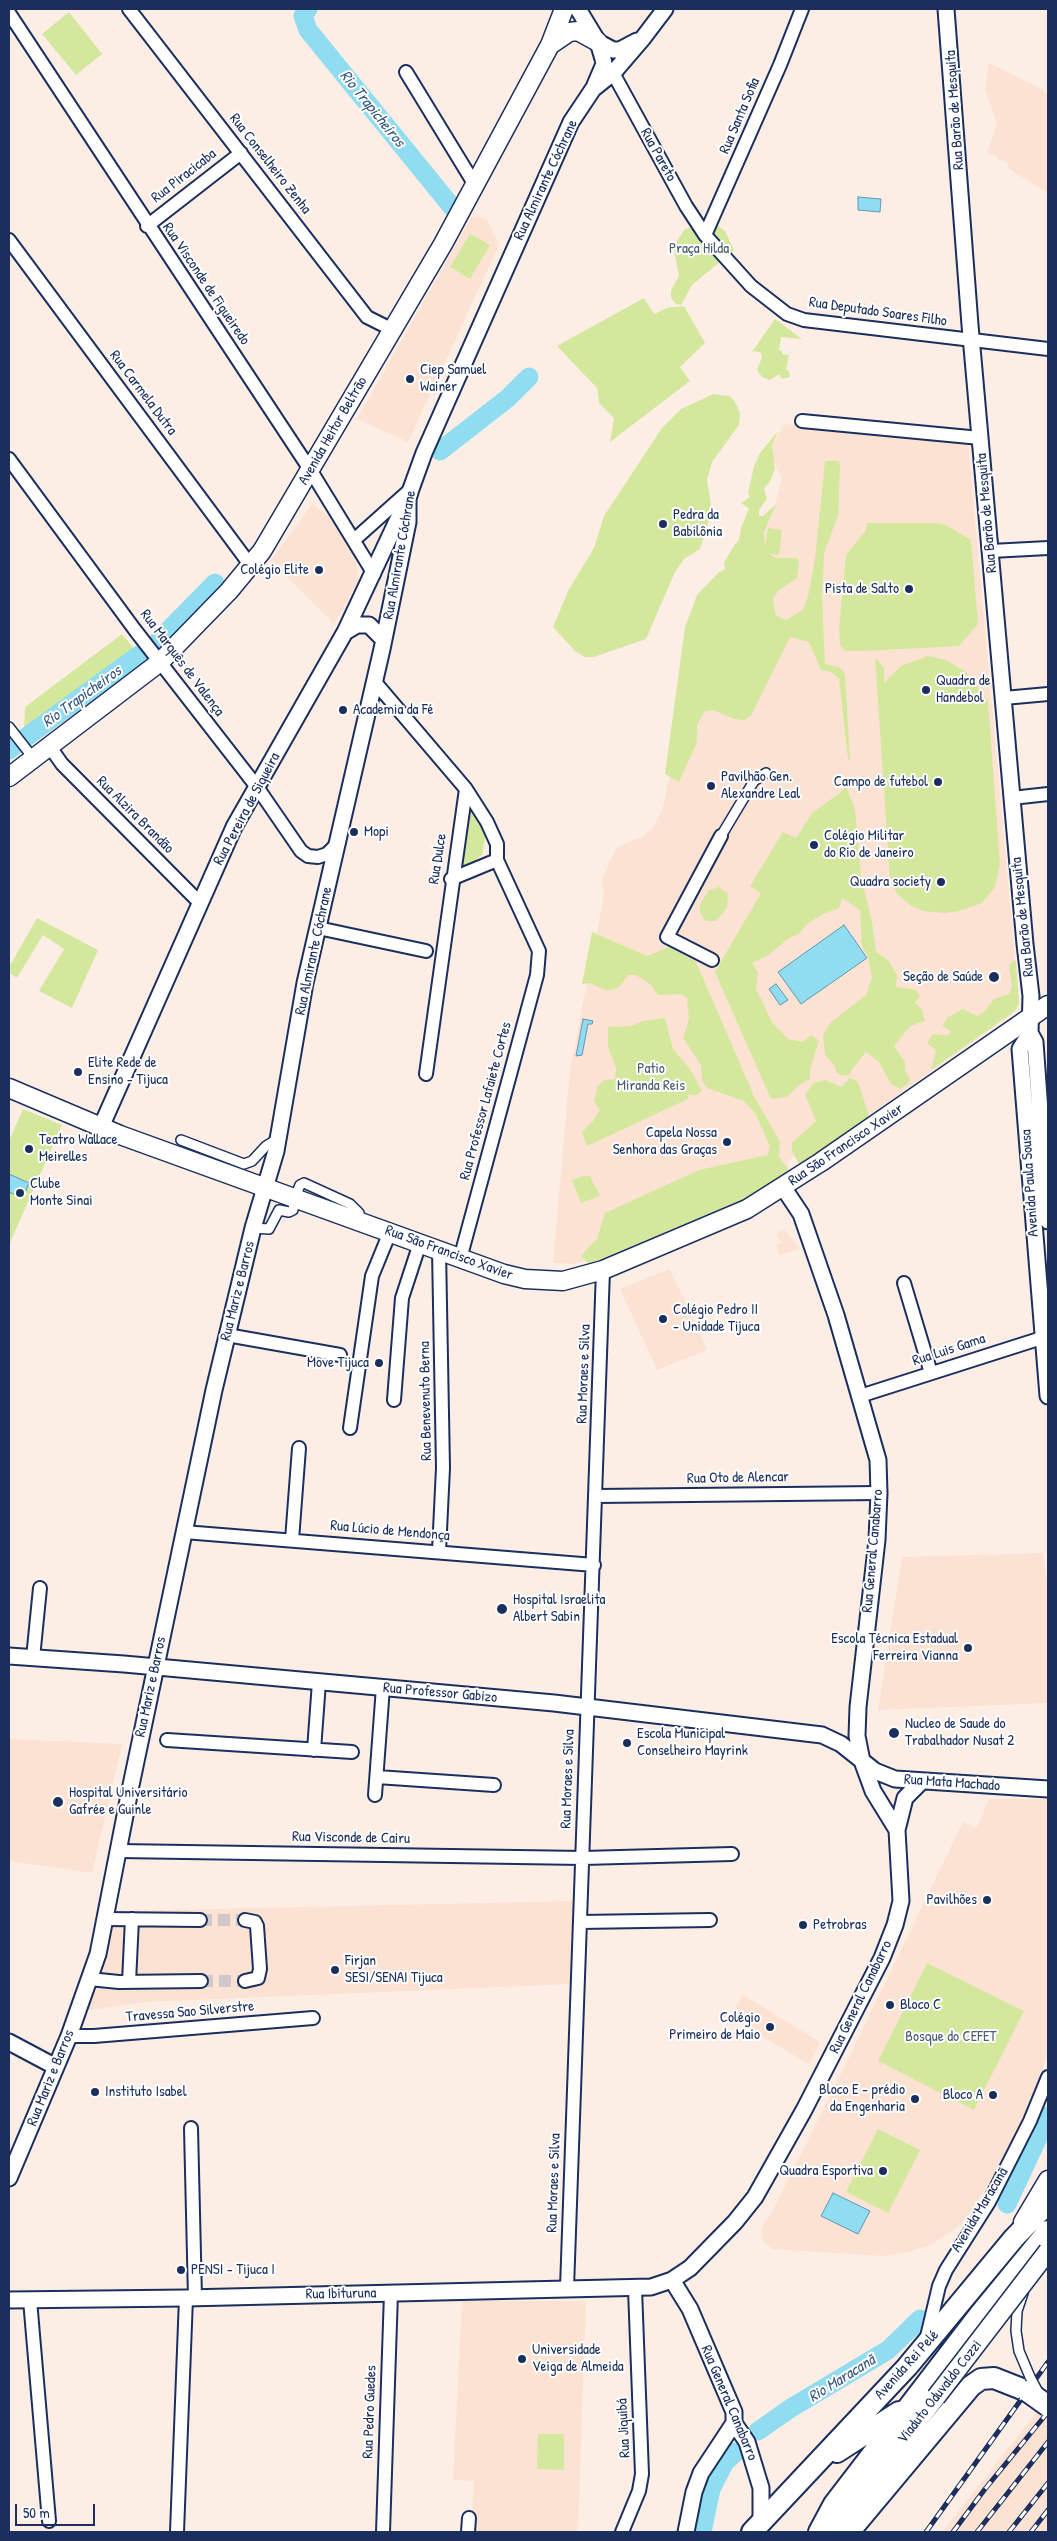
<!DOCTYPE html>
<meta charset="utf-8">
<style>
body{margin:0}
#map{position:relative;width:1057px;height:2541px;overflow:hidden;background:#fdeee5;font-family:"Patrick Hand",sans-serif}
canvas{display:block}
.frame{position:absolute;inset:0;border:10px solid #1b2f5e;pointer-events:none}
.scale{position:absolute;left:15px;top:2504px;width:80px;height:22px;box-sizing:border-box;border:2px solid #1b2f5e;border-top:0;padding-left:6px;font-size:15px;line-height:18px;white-space:nowrap;color:#1b2f5e;-webkit-text-stroke:4px #fff;paint-order:stroke}
</style>
<div id="map">
<canvas width="1057" height="2541"></canvas>
<div class="frame"></div>
<div class="scale">50 m</div>
</div>
<script>
const ctx = document.querySelector('canvas').getContext('2d');
ctx.lineJoin = 'round';
function fill(path, color) {
  ctx.fillStyle = color;
  ctx.fill(path, 'evenodd');
}
function poly(rows) {
  const path = new Path2D();
  for (const r of rows) {
    path.moveTo(r[0], r[1]);
    for (let i = 2; i < r.length; i += 2) path.lineTo(r[i], r[i + 1]);
  }
  return path;
}
function stroke(path, color, width, dash) {
  ctx.strokeStyle = color;
  ctx.lineWidth = width;
  ctx.lineCap = dash ? 'butt' : 'round';
  ctx.setLineDash(dash || []);
  ctx.stroke(path);
}
function label(font, color, halo, rows, align = 'center') {
  ctx.font = font + ' "Patrick Hand",sans-serif';
  ctx.lineWidth = 4;
  ctx.setLineDash([]);
  ctx.textBaseline = 'middle';
  ctx.strokeStyle = halo;
  ctx.fillStyle = color;
  for (const [text, x, y, turn = 0] of rows) {
    ctx.save();
    ctx.translate(x, y);
    ctx.rotate((+turn || 0) * Math.PI / 180);
    ctx.textAlign = isNaN(turn) ? turn : align;
    if (halo) ctx.strokeText(text, 0, 0);
    ctx.fillText(text, 0, 0);
    ctx.restore();
  }
}
const built = poly([
 [989,63,1044,90,1048,96,1048,193,1009,169,1006,161,999,160,996,156,987,152,997,124,985,90],
 [477,216,487,220,499,245,408,442,357,419,471,218],
 [784,424,968,442,1019,1003,1011,1015,808,1158,797,1154,787,1162,790,1169,788,1173,594,1259,574,1264,553,1263,570,1070,604,896,602,879,616,848,643,836,653,828,662,811,671,768,773,513,782,478,773,459,772,446],
 [312,504,328,515,355,556,359,580,334,624,271,561],
 [784,1229,800,1249,780,1255,776,1245,781,1242,776,1234],
 [670,1269,707,1350,657,1370,620,1289],
 [1043,1553,1048,1592,1048,1703,878,1710,902,1557],
 [9,1739,122,1744,92,1873,9,1861],
 [989,1799,1048,1799,1048,2054,1024,2120,1003,2162,967,2217,959,2226,932,2244,910,2252,882,2256,772,2249,763,2241,761,2229,771,2214,857,2041,963,1822,977,1828],
 [577,1901,572,1984,147,2002,83,2011,115,1911],
 [743,1995,820,2042,809,2064,729,2017],
 [462,2301,586,2301,578,2532,471,2532,474,2481,453,2480],
 [1048,2398,1048,2532,942,2532]
]);
const green = poly([
 [69,12,102,54,76,75,42,34],
 [708,223,717,225,725,231,734,250,692,285,681,305,676,304,671,298,671,290,679,276,674,250,677,241,685,229],
 [470,234,490,245,470,279,450,267],
 [644,298,654,314,667,308,684,306,705,343,680,367,690,381,610,442,614,418,599,403,597,388,557,346],
 [775,319,802,339,781,337,779,350,782,351,782,354,789,355,786,370,789,371,790,377,782,379,779,374,770,380,762,377,757,370,762,357,761,353,754,351,751,353],
 [713,394,730,396,735,402,740,413,739,425,712,462,707,480,712,511,700,549,684,559,675,572,646,639,594,657,585,657,575,651,553,627,568,591,594,548,604,516,662,428,681,409],
 [778,431,772,446,775,469,770,482,764,488,767,499,759,510,759,516,763,516,776,504,764,533,765,547,768,528,782,530,779,555,769,554,776,558,797,558,799,562,797,578,779,590,773,598,776,616,786,620,803,610,809,592,815,559,825,461,839,461,840,465,838,516,824,553,822,598,825,664,839,667,845,674,850,760,848,760,839,678,831,672,821,670,809,642,790,637,751,716,744,720,734,719,713,710,705,711,697,725,697,742,679,782,665,774,685,627,697,595,718,573,725,569,724,563,733,547,739,540,741,528,749,509,741,503,750,497,748,493,754,466,760,453],
 [867,523,935,523,946,525,971,540,978,624,959,646,865,651,846,651,840,646,839,628,846,555,866,530],
 [122,634,136,651,24,731,25,707],
 [928,656,946,660,966,672,988,701,1000,865,995,887,982,903,959,911,944,913,923,911,910,905,897,894,890,878,875,658,884,667,884,683,901,666],
 [846,786,855,810,861,877,872,922,876,952,888,960,897,975,896,987,916,990,920,996,915,1002,922,1010,925,1021,910,1026,894,1046,905,1062,905,1071,910,1078,908,1084,900,1089,891,1084,879,1062,866,1052,852,1069,849,1075,842,1076,836,1072,835,1066,825,1055,823,1035,830,1023,866,995,872,978,868,956,862,947,860,910,842,898,839,908,823,914,808,923,799,934,789,938,767,956,752,963,758,973,756,989,773,1024,788,1039,803,1042,811,1035,819,1041,810,1069,810,1079,799,1085,787,1097,771,1099,715,972,761,893,750,886,783,832,796,838,813,812,840,793],
 [471,809,485,830,485,838,482,855,465,868,461,868,458,865,467,811],
 [719,887,728,894,727,908,716,921,706,921,700,913,700,904,709,890],
 [37,918,98,950,72,1008,39,991,64,949,43,935,17,978,9,973,9,967],
 [592,932,647,956,669,947,696,962,754,1096,780,1142,779,1157,787,1168,788,1175,753,1195,589,1264,581,1256,597,1239,605,1213,699,1170,768,1155,770,1146,755,1113,744,1101,707,1088,702,1081,701,1065,683,1038,689,1019,687,998,680,994,658,995,650,984,636,975,628,975,619,987,607,991,590,983,582,984],
 [1014,960,1016,962,1019,1003,1016,1010,931,1070,936,1050,927,1043,933,1034,948,1035,951,1031,942,1026,948,1017,963,1009,977,1016,984,1012,994,999,1009,994,1012,987,1009,966],
 [665,1018,673,1049,690,1069,702,1091,697,1095,688,1094,688,1099,587,1146,582,1132,593,1121,600,1110,594,1101,598,1086,604,1080,615,1079,616,1068,608,1047,608,1027,631,1026,643,1021],
 [849,1078,856,1080,860,1087,869,1117,865,1124,799,1164,792,1151,792,1143,816,1121,805,1094,814,1083,825,1080,842,1087],
 [23,1109,62,1125,9,1245,9,1141],
 [584,1176,590,1176,600,1196,581,1203,572,1180],
 [927,1963,1024,2011,974,2110,878,2061],
 [878,2129,920,2150,888,2213,846,2192],
 [538,2434,564,2434,564,2470,537,2469]
]);
const water = poly([
 [858,197,881,199,880,212,858,210,858,197],
 [844,925,867,958,801,1004,778,972,844,925],
 [776,984,788,1000,780,1005,769,989,776,984],
 [583,1019,593,1021,592,1024,588,1024,582,1055,576,1056,583,1019],
 [9,1174,29,1183,23,1198,9,1192,9,1174],
 [833,2193,870,2211,858,2234,821,2216,833,2193]
]);
const river = poly([
 [308,9,303,16,308,30,452,207],
 [440,451,508,398,529,377],
 [159,640,215,583],
 [25,738,139,655],
 [9,750,14,746],
 [1007,2204,1048,2116],
 [758,2431,791,2408,888,2350,920,2319],
 [702,2532,711,2489,725,2462,736,2452]
]);
const minorTunnel = poly([
 [200,1920,245,1920],
 [201,1981,245,1981]
]);
const pedestrian = poly([
 [9,727,34,759],
 [721,836,754,781,766,773],
 [181,1140,244,1164,252,1161,266,1146,279,1138],
 [253,1228,269,1229,279,1210,289,1212,293,1210,295,1197,300,1185,304,1183,350,1204,359,1213,361,1221],
 [1023,2293,1017,2311,1016,2331,1019,2351,1030,2377]
]);
const minor = poly([
 [129,9,367,317,393,330],
 [9,13,311,471,374,574],
 [406,72,475,185],
 [613,73,686,206,705,235,751,286,787,314,804,320,1048,349],
 [147,226,241,153],
 [705,235,780,65,802,9],
 [9,240,251,566],
 [802,421,980,438],
 [9,459,135,630,257,787,301,851,308,856,318,857,327,854,339,842],
 [354,540,411,489],
 [991,551,1048,548],
 [374,681,466,789,487,822,497,844,497,860,539,951,537,975,460,1259],
 [1004,698,1048,694],
 [50,747,62,764,200,903],
 [1012,798,1048,794],
 [451,879,497,860],
 [318,928,426,951],
 [712,960,667,937,721,836],
 [426,1074,466,789],
 [904,1283,931,1373],
 [227,1335,340,1355],
 [860,1396,1048,1336],
 [394,1400,402,1298,420,1243],
 [350,1428,372,1276,390,1232],
 [597,1496,879,1493],
 [184,1532,594,1565],
 [292,1540,299,1448],
 [439,1551,443,1468,439,1250],
 [33,1658,40,1588],
 [167,1740,352,1752],
 [314,1750,319,1682],
 [377,1777,494,1785],
 [375,1795,383,1687],
 [119,1851,583,1858,732,1854],
 [105,1919,200,1920],
 [580,1922,710,1920],
 [89,1979,119,1982,201,1981],
 [245,1981,258,1978,260,1969,257,1926,255,1922,245,1920],
 [129,1982,132,1919],
 [69,2036,94,2036,313,2018],
 [191,2128,195,2298],
 [567,2288,603,1270],
 [30,2300,49,2521],
 [926,2341,939,2286,946,2270,989,2202,1030,2121,1048,2077],
 [177,2532,186,2298],
 [383,2532,391,2293],
 [468,2532,469,2518],
 [622,2532,639,2491,642,2474,635,2289]
]);
const tertiary = poly([
 [578,9,598,42,603,59,604,64,595,85],
 [946,9,970,325,1025,944,1031,996,1030,1033,1035,1042,1048,1221],
 [598,42,613,50,620,50,637,41],
 [345,632,357,625,369,625,384,640],
 [1030,1033,1020,1049,1048,1396],
 [101,1127,234,827,345,632,405,504],
 [9,1656,124,1664,554,1703,822,1735,841,1744,875,1771,895,1779,1048,1789],
 [897,1830,905,1798,921,1782],
 [9,2042,56,2067],
 [9,2178,69,2036,98,1954,130,1790,214,1390,253,1228,276,1151,305,983,382,649,408,522,408,499,411,489,424,453,571,122,593,89,613,73,643,38,665,9],
 [672,2280,690,2309,734,2412,734,2423,747,2442,761,2488,761,2523],
 [9,2300,186,2298,651,2287,672,2280,690,2268,735,2222,755,2197,804,2110,882,1958,895,1925,901,1901,897,1830,873,1791,862,1761,857,1736,858,1707,877,1540,879,1493,878,1460,836,1315,801,1214,783,1187],
 [686,2532,694,2492,701,2473,734,2423]
]);
const secondary = poly([
 [550,45,569,32,578,31,598,42],
 [9,777,160,662,229,591,262,551,443,244,550,45,564,9],
 [9,1088,120,1135,504,1274,525,1279,563,1281,603,1270,747,1209,821,1162,1048,1005],
 [1023,2222,1048,2180],
 [832,2532,936,2397]
]);
const primary = poly([
 [837,2452,899,2412],
 [752,2532,907,2367,1014,2238,1048,2203],
 [819,2532,834,2504,979,2315,1048,2231],
 [849,2532,971,2386,981,2379,994,2378,1027,2391]
]);
const rail = poly([
 [926,2532,1048,2362],
 [953,2532,985,2489,1048,2412],
 [977,2532,1048,2442],
 [1009,2532,1048,2483],
 [1031,2532,1048,2510]
]);
const pedestrianBridge = poly([
 [1030,2377,1038,2392]
]);
const secondaryBridge = poly([
 [936,2397,1048,2251]
]);
const primaryBridge = poly([
 [1027,2391,1048,2406]
]);
const markers = [
 [410,379,5,"#1b2f5e"],
 [663,524,5,"#1b2f5e"],
 [319,570,5,"#1b2f5e"],
 [909,589,5,"#1b2f5e"],
 [926,690,5,"#1b2f5e"],
 [343,710,5,"#1b2f5e"],
 [938,782,5,"#1b2f5e"],
 [711,786,5,"#1b2f5e"],
 [354,832,5,"#1b2f5e"],
 [814,845,5,"#1b2f5e"],
 [941,882,5,"#1b2f5e"],
 [994,977,6,"#1b2f5e"],
 [78,1072,5,"#1b2f5e"],
 [727,1142,5,"#1b2f5e"],
 [29,1149,5,"#1b2f5e"],
 [20,1193,5,"#1b2f5e"],
 [663,1319,5,"#1b2f5e"],
 [379,1363,5,"#1b2f5e"],
 [502,1609,6,"#1b2f5e"],
 [968,1648,5,"#1b2f5e"],
 [894,1733,6,"#1b2f5e"],
 [627,1743,5,"#1b2f5e"],
 [58,1802,6,"#1b2f5e"],
 [987,1900,5,"#1b2f5e"],
 [803,1925,5,"#1b2f5e"],
 [335,1970,5,"#1b2f5e"],
 [890,2005,5,"#1b2f5e"],
 [770,2027,5,"#1b2f5e"],
 [95,2092,5,"#1b2f5e"],
 [993,2095,5,"#1b2f5e"],
 [915,2099,5,"#1b2f5e"],
 [883,2171,5,"#1b2f5e"],
 [181,2270,5,"#1b2f5e"],
 [522,2359,5,"#1b2f5e"]
];
const streetNames = [
 ["Rua Barão de Mesquita",955,110,-94],
 ["Rua Santa Sofia",740,116,-67],
 ["Rua Pareto",658,155,61],
 ["Rua Conselheiro Zenha",270,164,52],
 ["Rua Piracicaba",184,176,-38],
 ["Rua Almirante Cóchrane",546,180,-65],
 ["Rua Visconde de Figueiredo",206,284,56],
 ["Rua Deputado Soares Filho",878,312,8],
 ["Rua Carmela Dutra",143,393,53],
 ["Avenida Heitor Beltrão",333,431,-60],
 ["Rua Barão de Mesquita",987,513,-95],
 ["Rua Almirante Cóchrane",400,555,-80],
 ["Rua Marquês de Valença",182,663,53],
 ["Rua Pereira de Siqueira",247,809,-62],
 ["Rua Alzira Brandão",135,815,45],
 ["Rua Dulce",438,859,-81],
 ["Rua Barão de Mesquita",1023,917,-96],
 ["Rua Almirante Cóchrane",314,951,-78],
 ["Rua Professor Lafaiete Cortes",486,1101,-75],
 ["Rua São Francisco Xavier",846,1145,-34],
 ["Avenida Paula Sousa",1030,1183,-94],
 ["Rua São Francisco Xavier",449,1253,20],
 ["Rua Mariz e Barros",238,1291,-76],
 ["Rua Luis Gama",949,1350,-18],
 ["Rua Moraes e Silva",584,1374,-88],
 ["Rua Benevenuto Berna",426,1401,-91],
 ["Rua Oto de Alencar",738,1478,-1],
 ["Rua Lúcio de Mendonça",390,1531,5],
 ["Rua General Canabarro",873,1551,-85],
 ["Rua Mariz e Barros",151,1687,-78],
 ["Rua Professor Gabizo",440,1693,5],
 ["Rua Moraes e Silva",568,1779,-88],
 ["Rua Mata Machado",952,1783,4],
 ["Rua Visconde de Cairu",351,1838,1],
 ["Rua General Canabarro",861,1997,-64],
 ["Travessa Sao Silverstre",190,2012,-5],
 ["Rua Mariz e Barros",51,2078,-68],
 ["Rua Moraes e Silva",554,2183,-88],
 ["Avenida Maracanã",980,2210,-59],
 ["Rua Ibituruna",341,2294,-1],
 ["Avenida Rei Pelé",907,2365,-48],
 ["Viaduto Oduvaldo Cozzi",940,2392,-52],
 ["Rua General Canabarro",729,2403,67],
 ["Rua Pedro Guedes",370,2412,-88],
 ["Rua Jiquibá",624,2428,-93]
];
const parkNames = [
 ["Praça Hilda",699,249],
 ["Patio",651,1069],
 ["Miranda Reis",651,1086],
 ["Bosque do CEFET",951,2037]
];
const poiNames = [
 ["Ciep Samuel",420,370],
 ["Wainer",420,387],
 ["Pedra da",673,515],
 ["Babilônia",673,532],
 ["Colégio Elite",309,570,"right"],
 ["Pista de Salto",899,589,"right"],
 ["Quadra de",936,681],
 ["Handebol",936,698],
 ["Academia da Fé",353,710],
 ["Pavilhão Gen.",721,777],
 ["Alexandre Leal",721,794],
 ["Campo de futebol",928,782,"right"],
 ["Mopi",364,832],
 ["Colégio Militar",824,836],
 ["do Rio de Janeiro",824,853],
 ["Quadra society",931,882,"right"],
 ["Seção de Saúde",983,977,"right"],
 ["Elite Rede de",88,1063],
 ["Ensino - Tijuca",88,1080],
 ["Capela Nossa",717,1133,"right"],
 ["Senhora das Graças",717,1150,"right"],
 ["Teatro Wallace",39,1140],
 ["Meirelles",39,1157],
 ["Clube",30,1184],
 ["Monte Sinai",30,1201],
 ["Colégio Pedro II",673,1310],
 ["- Unidade Tijuca",673,1327],
 ["Move Tijuca",369,1363,"right"],
 ["Hospital Israelita",513,1600],
 ["Albert Sabin",513,1617],
 ["Escola Técnica Estadual",958,1639,"right"],
 ["Ferreira Vianna",958,1656,"right"],
 ["Nucleo de Saude do",905,1724],
 ["Trabalhador Nusat 2",905,1741],
 ["Escola Municipal",637,1734],
 ["Conselheiro Mayrink",637,1751],
 ["Hospital Universitário",69,1793],
 ["Gafrée e Guinle",69,1810],
 ["Pavilhões",977,1900,"right"],
 ["Petrobras",813,1925],
 ["Firjan",345,1961],
 ["SESI/SENAI Tijuca",345,1978],
 ["Bloco C",900,2005],
 ["Colégio",760,2018,"right"],
 ["Primeiro de Maio",760,2035,"right"],
 ["Bloco E - prédio",905,2090,"right"],
 ["da Engenharia",905,2107,"right"],
 ["Instituto Isabel",105,2092],
 ["Bloco A",983,2095,"right"],
 ["Quadra Esportiva",873,2171,"right"],
 ["PENSI - Tijuca I",191,2270],
 ["Universidade",532,2350],
 ["Veiga de Almeida",532,2367]
];
const waterNames = [
 ["Rio Trapicheiros",372,109,51],
 ["Rio Trapicheiros",82,697,-36],
 ["Rio Maracanã",842,2379,-32]
];
fill(built, '#fce2d2');
fill(green, '#d4e89d');
fill(water, '#90ddf1');
stroke(water, '#6197b6', 1);
stroke(river, '#90ddf1', 19);
stroke(minorTunnel, '#d0c8ca', 12, [12, 6]);
stroke(pedestrian, '#1b2f5e', 12);
stroke(minor, '#1b2f5e', 16);
stroke(tertiary, '#1b2f5e', 19);
stroke(secondary, '#1b2f5e', 21);
stroke(primary, '#1b2f5e', 24);
stroke(pedestrian, '#fff', 9);
stroke(minor, '#fff', 12);
stroke(tertiary, '#fff', 15);
stroke(secondary, '#fff', 18);
stroke(primary, '#fff', 20);
stroke(rail, '#1b2f5e', 5);
stroke(rail, '#fff', 3, [9]);
stroke(pedestrianBridge, '#1b2f5e', 12, []);
stroke(secondaryBridge, '#1b2f5e', 21, []);
stroke(primaryBridge, '#1b2f5e', 24, []);
stroke(pedestrianBridge, '#fff', 9);
stroke(secondaryBridge, '#fff', 18);
stroke(primaryBridge, '#fff', 20);
for (const [x, y, r, color] of markers) {
  const dot = new Path2D();
  dot.arc(x, y, r, 0, 2 * Math.PI);
  ctx.fillStyle = color;
  ctx.fill(dot);
  stroke(dot, '#fff', 2);
}
label('15px', '#1b2f5e', '#fff', streetNames);
label('15px', '#495d6e', '#fff', parkNames);
label('15px', '#1b2f5e', '#fff', poiNames, 'left');
label('italic 16px', '#385a83', '#fff', waterNames);
</script>
